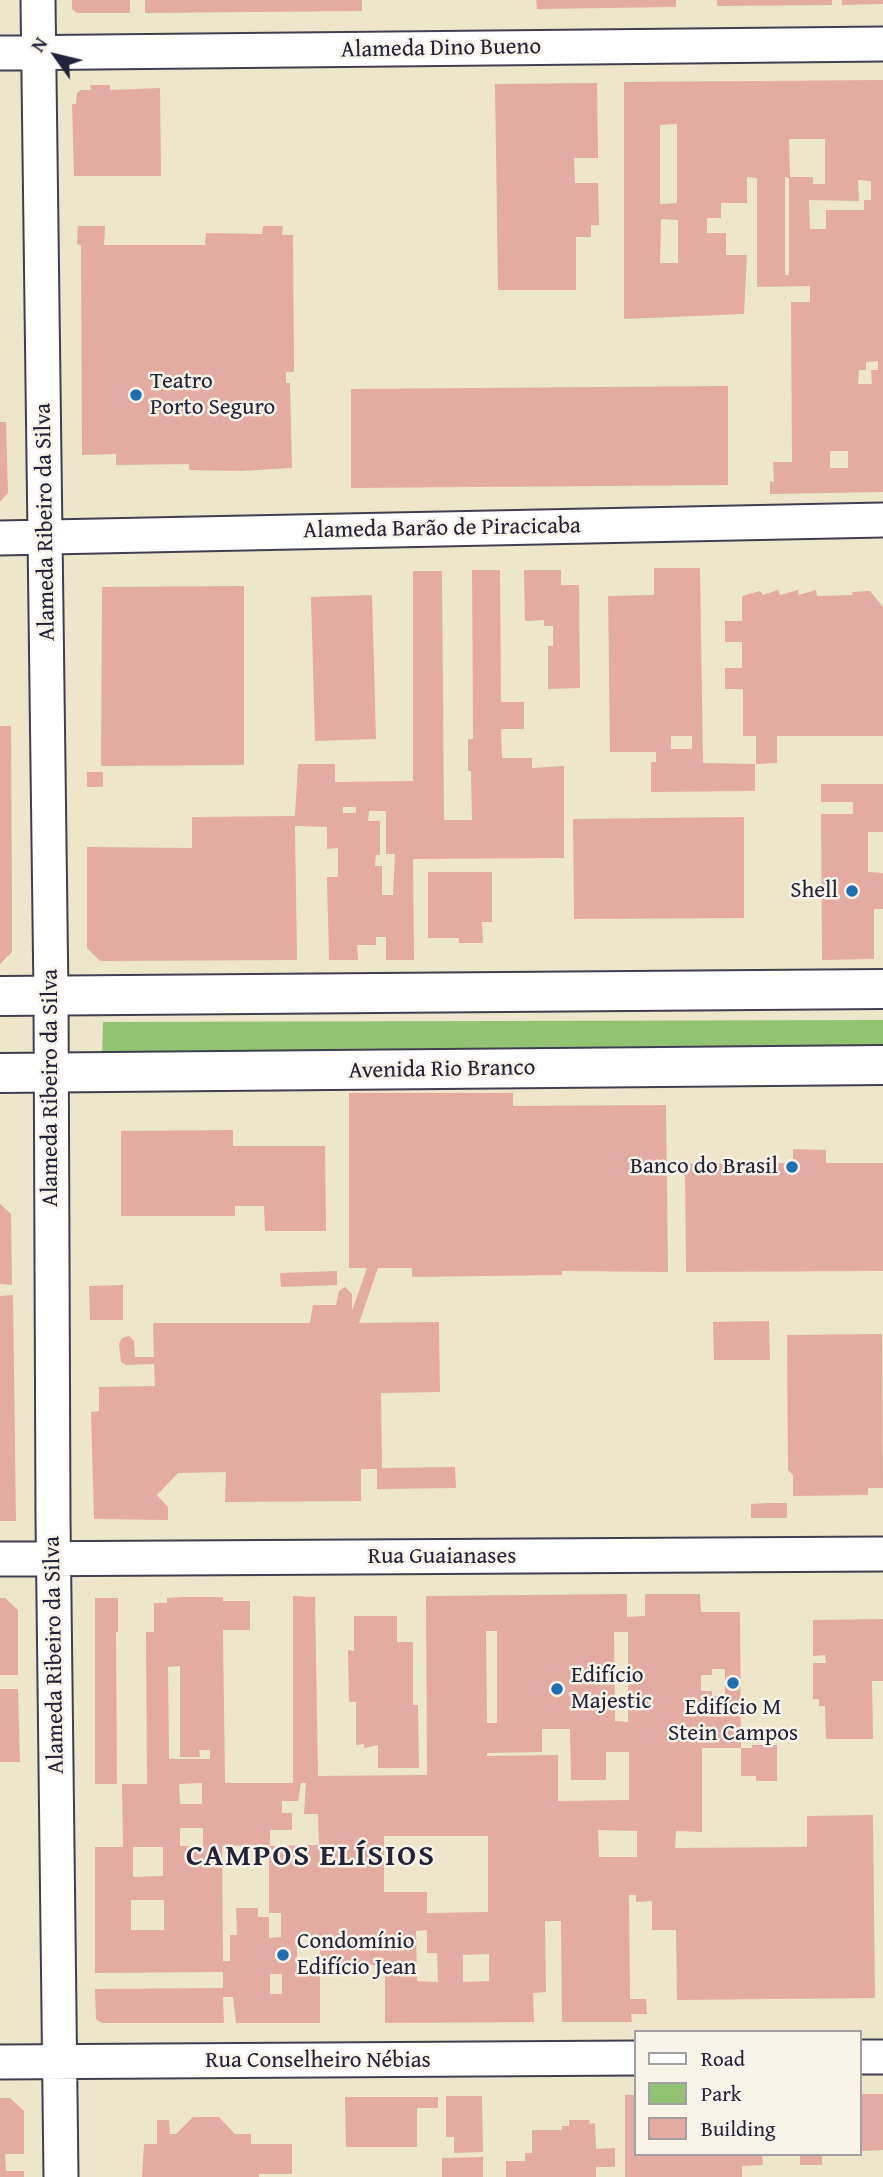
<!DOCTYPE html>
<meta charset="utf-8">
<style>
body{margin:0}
#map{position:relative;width:883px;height:2177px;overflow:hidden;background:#ede6cb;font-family:"Gentium Book Plus",serif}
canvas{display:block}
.legend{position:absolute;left:634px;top:2030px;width:228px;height:126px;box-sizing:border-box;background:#f7f3e8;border:2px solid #a29fa3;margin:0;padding:9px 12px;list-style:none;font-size:21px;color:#22223b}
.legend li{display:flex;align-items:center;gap:14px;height:35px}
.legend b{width:35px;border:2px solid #a29fa3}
.north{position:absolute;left:21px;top:21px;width:70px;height:70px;-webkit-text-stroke:5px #f7f3e8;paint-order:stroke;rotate:304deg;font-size:19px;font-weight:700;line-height:28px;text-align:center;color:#22223b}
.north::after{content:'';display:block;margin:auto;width:24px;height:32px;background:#22223b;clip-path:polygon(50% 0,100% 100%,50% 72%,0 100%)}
</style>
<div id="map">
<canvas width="883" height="2177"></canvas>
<ul class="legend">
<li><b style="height:9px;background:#fff"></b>Road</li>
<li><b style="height:19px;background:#93c372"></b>Park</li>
<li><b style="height:19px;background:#e3aba2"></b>Building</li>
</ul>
<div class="north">N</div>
</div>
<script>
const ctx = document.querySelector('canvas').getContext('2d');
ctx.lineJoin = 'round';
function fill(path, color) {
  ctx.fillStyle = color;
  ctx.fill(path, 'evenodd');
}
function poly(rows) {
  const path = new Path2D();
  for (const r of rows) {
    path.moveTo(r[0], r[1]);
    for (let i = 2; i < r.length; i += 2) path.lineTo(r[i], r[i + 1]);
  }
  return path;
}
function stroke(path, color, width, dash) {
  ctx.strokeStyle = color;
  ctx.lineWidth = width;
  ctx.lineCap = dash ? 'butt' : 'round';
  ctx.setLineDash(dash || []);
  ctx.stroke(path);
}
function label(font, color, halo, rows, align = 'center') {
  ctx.font = font + ' "Gentium Book Plus",serif';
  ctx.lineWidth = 5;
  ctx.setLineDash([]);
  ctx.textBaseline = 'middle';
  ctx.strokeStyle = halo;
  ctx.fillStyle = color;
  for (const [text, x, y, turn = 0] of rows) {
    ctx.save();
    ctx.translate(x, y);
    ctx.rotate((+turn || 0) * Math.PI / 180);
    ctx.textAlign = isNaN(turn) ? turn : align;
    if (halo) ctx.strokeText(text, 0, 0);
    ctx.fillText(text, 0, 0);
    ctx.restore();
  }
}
const green = poly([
 [883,1020,883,1046,102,1056,103,1022]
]);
const building = poly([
 [72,0,130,0,130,13,77,13,72,9],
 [145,0,362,0,362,11,145,13],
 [536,0,676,0,676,7,537,9],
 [717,0,832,0,832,5,717,6],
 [842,0,883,0,883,4,842,5],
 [883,80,883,492,770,494,770,481,774,482,773,462,792,462,791,302,810,302,810,286,757,287,757,178,747,177,747,203,721,203,721,218,707,218,707,233,726,233,726,255,747,255,744,314,624,319,624,82],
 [677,124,677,203,660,204,660,125],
 [789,139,825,139,825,184,813,184,813,177,790,177],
 [785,177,789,178,789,275,785,275],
 [858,180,871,181,871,200,864,200,864,210,826,210,826,229,810,229,809,200,859,201],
 [661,219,678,220,678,263,660,263],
 [878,361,878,370,871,370,872,384,858,384,859,370,866,370,866,362],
 [830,451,848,451,848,468,830,468],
 [597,83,598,158,574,158,575,183,598,183,599,225,591,225,591,237,576,237,576,290,498,290,495,84],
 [90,85,110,85,110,90,160,88,161,176,74,176,72,104,76,104,77,93,81,90,91,90],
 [78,226,105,226,104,245,205,245,206,233,262,234,263,226,283,226,282,235,293,235,294,372,286,372,286,383,290,383,292,468,240,471,189,470,189,464,116,465,116,454,82,455,81,245,77,244],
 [728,386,728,485,351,488,351,389],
 [0,422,6,422,8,493,0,502],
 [654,568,700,568,703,763,755,764,755,791,651,792,651,762,656,762,656,752,610,752,608,596,654,595],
 [671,736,692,736,692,749,671,749],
 [472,570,500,570,501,702,524,702,524,729,501,729,502,758,532,758,532,768,564,766,564,858,413,859,414,960,386,960,386,937,376,937,376,945,357,945,358,960,329,960,327,877,338,877,338,848,327,849,327,827,295,826,297,960,100,961,87,948,87,847,192,848,192,817,295,816,298,764,335,764,335,782,413,781,413,571,442,571,444,820,472,820,471,771,468,771,468,739,473,739],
 [343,807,356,807,356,813,343,813],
 [369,811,386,811,386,854,395,854,393,895,382,895,382,866,375,866,376,855,380,855,380,821,368,821],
 [524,570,561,570,561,585,579,585,580,688,548,689,548,646,553,646,553,626,544,626,544,620,525,621],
 [244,586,244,765,101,766,102,587],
 [778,590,780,595,798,590,799,595,816,590,817,596,853,595,852,592,870,591,883,607,883,736,777,736,777,763,756,764,756,736,743,736,743,689,725,689,725,668,742,668,742,642,725,642,725,621,742,621,742,596,760,591,763,595],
 [372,595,376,739,315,741,311,597],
 [0,726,11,726,12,901,12,952,0,964],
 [87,772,103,772,103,787,87,787],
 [821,784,883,784,883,832,868,832,868,872,883,873,883,909,874,909,874,959,822,960,821,814,853,814,853,802,821,802],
 [744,817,744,918,574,919,573,819],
 [428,872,492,872,492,922,482,922,483,943,459,943,459,938,428,938],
 [349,1093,513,1093,513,1106,666,1105,668,1272,562,1271,562,1275,412,1277,412,1268,378,1268,359,1323,439,1322,440,1392,381,1393,382,1468,455,1467,456,1488,377,1489,377,1469,361,1469,361,1501,225,1502,226,1472,178,1473,157,1495,168,1507,168,1520,94,1519,91,1412,99,1411,99,1387,155,1386,154,1364,126,1365,121,1362,119,1344,122,1338,129,1336,134,1341,135,1357,154,1357,153,1324,155,1323,310,1323,313,1305,336,1305,339,1291,345,1287,352,1294,352,1311,367,1268,349,1268],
 [233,1130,233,1146,325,1146,326,1231,265,1231,264,1206,235,1206,235,1216,121,1216,121,1131],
 [793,1149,826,1150,826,1163,883,1163,883,1271,686,1272,685,1164,793,1163],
 [0,1204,11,1214,12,1285,0,1284],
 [337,1271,337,1285,281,1287,280,1273],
 [123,1285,123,1320,90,1320,89,1286],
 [13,1295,16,1521,0,1521,0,1296],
 [769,1321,770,1360,714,1360,713,1322],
 [882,1334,883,1488,868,1488,868,1495,793,1496,793,1475,788,1470,787,1335],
 [769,1503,787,1503,787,1518,751,1518,751,1504],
 [627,1594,627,1617,645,1616,645,1594,700,1594,701,1612,740,1612,741,1748,752,1748,752,1745,777,1745,777,1781,756,1781,756,1776,741,1776,741,1748,702,1748,702,1832,676,1831,675,1848,807,1847,807,1816,873,1815,875,1998,677,2000,676,1930,652,1930,652,1901,636,1902,636,1895,629,1895,630,1999,646,1999,647,2014,631,2014,632,2022,562,2022,561,1921,545,1921,546,1992,533,1993,534,2022,385,2023,385,1965,320,1965,320,1936,297,1936,297,1973,320,1973,320,2023,236,2023,233,1997,223,1997,224,2023,102,2023,96,2019,95,1989,223,1988,223,1972,95,1973,95,1847,123,1847,122,1784,147,1784,146,1632,154,1632,154,1603,167,1603,167,1598,182,1597,223,1597,223,1601,250,1601,250,1630,223,1630,225,1783,293,1783,293,1596,315,1597,318,1776,427,1775,426,1596],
 [486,1631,497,1631,497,1723,487,1723],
 [614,1632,628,1632,628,1722,615,1721],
 [180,1666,180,1757,200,1757,199,1750,210,1750,210,1759,169,1759,168,1667],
 [712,1669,725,1669,725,1696,712,1696,712,1691,701,1691,701,1675,712,1675],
 [542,1729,570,1729,571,1780,606,1780,606,1752,629,1752,629,1800,558,1801,558,1755,487,1756,487,1753,542,1752],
 [202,1783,202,1804,180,1804,179,1784],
 [301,1783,306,1783,304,1814,318,1814,319,1845,269,1846,269,1913,281,1913,281,1937,269,1938,269,1917,258,1917,258,1908,236,1908,237,1935,230,1935,230,1961,223,1961,222,1846,270,1845,270,1830,292,1830,292,1813,282,1813,282,1801,298,1801],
 [180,1828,203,1828,203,1846,180,1846],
 [598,1830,637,1831,637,1857,599,1857],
 [384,1836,488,1836,488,1912,427,1913,427,1892,384,1892],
 [133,1847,163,1847,163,1876,133,1877],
 [131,1900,164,1900,164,1930,131,1930],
 [427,1930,427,1953,437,1953,438,1982,417,1981,416,1931],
 [489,1954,489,1981,463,1982,463,1955],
 [270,1974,282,1974,282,1994,270,1994],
 [0,1598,5,1598,18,1610,18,1675,0,1675],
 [95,1598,118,1598,118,1632,116,1632,117,1784,95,1784],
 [354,1616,397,1616,397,1642,413,1642,413,1705,418,1705,419,1768,378,1768,378,1745,364,1748,364,1744,356,1745,356,1702,349,1702,348,1650,354,1651],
 [883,1619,883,1681,872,1681,873,1739,826,1739,825,1706,819,1706,819,1699,813,1699,813,1663,826,1663,825,1655,813,1656,813,1620],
 [0,1689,18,1689,20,1762,0,1762],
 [860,2094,883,2094,883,2150,860,2151],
 [625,2095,636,2095,636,2154,762,2154,763,2165,742,2166,742,2177,625,2177],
 [446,2096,482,2096,483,2152,454,2153,454,2137,446,2137],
 [345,2097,438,2097,438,2108,417,2108,417,2147,346,2147],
 [0,2098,10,2098,24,2111,24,2154,5,2154,6,2171,24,2171,24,2177,0,2177],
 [193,2117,219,2117,235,2134,251,2134,251,2144,292,2144,292,2174,259,2174,259,2177,142,2177,144,2144,157,2144,157,2120,169,2120,170,2134,176,2134],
 [569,2120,590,2120,589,2124,595,2123,596,2149,615,2148,615,2167,596,2167,596,2177,506,2177,506,2161,525,2161,525,2153,532,2153,532,2130,562,2130,562,2126,569,2126],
 [800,2154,822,2154,822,2165,800,2165],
 [483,2157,483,2177,442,2177,442,2158]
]);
const street = poly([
 [38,0,51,995,53,1518,61,2177],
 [0,53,883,44],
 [0,538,883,520],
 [0,1559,883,1554],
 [860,2057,883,2057],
 [0,2062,636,2058]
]);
const primary = poly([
 [0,996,883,989],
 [0,1073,883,1065]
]);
const markers = [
 [136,395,7,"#1f6fb2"],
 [852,891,7,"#1f6fb2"],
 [792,1167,7,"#1f6fb2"],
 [733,1683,7,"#1f6fb2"],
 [557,1689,7,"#1f6fb2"],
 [283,1955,7,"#1f6fb2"]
];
const streetNames = [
 ["Alameda Dino Bueno",441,49,-1],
 ["Alameda Ribeiro da Silva",46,522,-91],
 ["Alameda Barão de Piracicaba",442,529,-1],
 ["Avenida Rio Branco",442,1070,-1],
 ["Alameda Ribeiro da Silva",51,1088,-90],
 ["Rua Guaianases",442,1557],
 ["Alameda Ribeiro da Silva",55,1655,-91],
 ["Rua Conselheiro Nébias",318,2061]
];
const poiNames = [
 ["Teatro",150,382],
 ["Porto Seguro",150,408],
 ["Shell",838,891,"right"],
 ["Banco do Brasil",778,1167,"right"],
 ["Edifício",571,1676],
 ["Majestic",571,1702],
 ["Edifício M",733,1708,"center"],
 ["Stein Campos",733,1734,"center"],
 ["Condomínio",297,1942],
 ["Edifício Jean",297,1968]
];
const districtNames = [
 ["CAMPOS ELÍSIOS",311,1857]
];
fill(green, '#93c372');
fill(building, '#e3aba2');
stroke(street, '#403f51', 37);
stroke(primary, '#403f51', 42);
stroke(street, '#fff', 33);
stroke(primary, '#fff', 38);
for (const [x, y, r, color] of markers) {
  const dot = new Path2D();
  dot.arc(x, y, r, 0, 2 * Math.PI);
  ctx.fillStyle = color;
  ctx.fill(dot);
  stroke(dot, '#f7f3e8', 2.5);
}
label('23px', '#22223b', '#f7f3e8', streetNames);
label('23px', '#22223b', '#f7f3e8', poiNames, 'left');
ctx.letterSpacing = '2px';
label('bold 30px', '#22223b', '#f7f3e8', districtNames);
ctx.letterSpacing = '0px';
</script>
